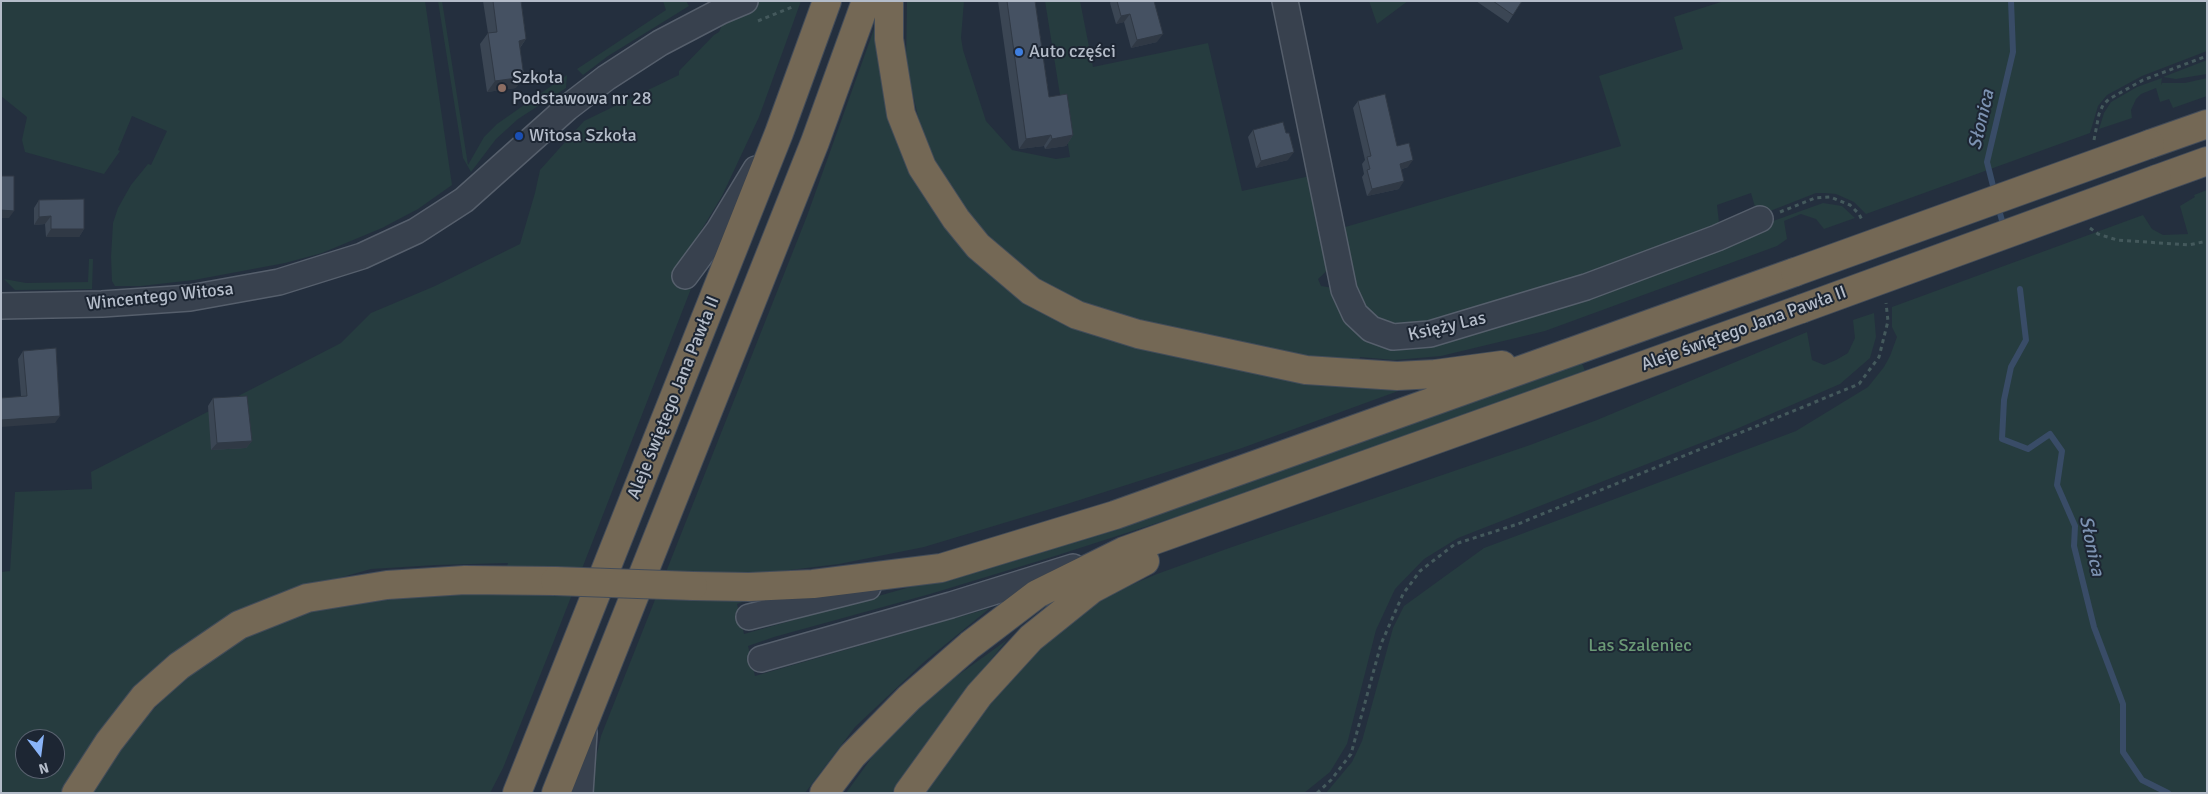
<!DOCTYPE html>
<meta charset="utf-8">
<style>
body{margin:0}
#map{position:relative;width:2208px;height:794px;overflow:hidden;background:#242f3e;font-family:Signika,sans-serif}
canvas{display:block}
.frame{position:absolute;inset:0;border:2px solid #b4bcc9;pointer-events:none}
.north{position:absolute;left:15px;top:729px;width:50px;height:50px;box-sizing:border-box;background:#1d2633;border:1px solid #59626f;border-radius:50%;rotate:165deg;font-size:14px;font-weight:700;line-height:20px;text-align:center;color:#b4bcc9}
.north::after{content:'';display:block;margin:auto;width:18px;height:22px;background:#8ab4f8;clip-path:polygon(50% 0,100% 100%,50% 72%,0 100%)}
</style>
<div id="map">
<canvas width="2208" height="794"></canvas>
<div class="frame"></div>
<div class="north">N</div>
</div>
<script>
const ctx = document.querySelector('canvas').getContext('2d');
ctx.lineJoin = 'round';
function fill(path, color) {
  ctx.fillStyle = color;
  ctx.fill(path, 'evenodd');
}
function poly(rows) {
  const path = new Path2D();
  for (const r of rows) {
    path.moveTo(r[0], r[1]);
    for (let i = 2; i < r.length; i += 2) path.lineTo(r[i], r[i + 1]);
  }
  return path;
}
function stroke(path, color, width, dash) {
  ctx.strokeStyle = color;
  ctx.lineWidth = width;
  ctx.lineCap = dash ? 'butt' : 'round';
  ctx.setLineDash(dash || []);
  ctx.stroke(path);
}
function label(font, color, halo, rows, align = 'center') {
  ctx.font = font + ' Signika,sans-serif';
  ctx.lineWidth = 4;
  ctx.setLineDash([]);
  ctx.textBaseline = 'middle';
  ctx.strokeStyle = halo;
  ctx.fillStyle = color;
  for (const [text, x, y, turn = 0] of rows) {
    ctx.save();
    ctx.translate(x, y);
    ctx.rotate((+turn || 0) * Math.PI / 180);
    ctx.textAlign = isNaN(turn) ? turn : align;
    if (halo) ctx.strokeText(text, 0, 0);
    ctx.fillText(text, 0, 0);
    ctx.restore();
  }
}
const green = poly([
 [1,1,425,1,452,185,418,209,382,228,322,253,285,263,194,280,141,286,115,286,112,281,111,257,113,223,118,208,131,185,148,164,151,165,167,131,132,116,118,150,120,151,104,174,25,152,22,140,27,117,1,96],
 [438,1,442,1,468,165,484,137,497,124,567,75,566,88,518,119,496,139,471,172,463,158],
 [663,1,686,1,689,6,608,56,583,75,577,69,666,10],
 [733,1,801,1,759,117,722,196,685,257,694,281,555,638,503,768,490,793,90,793,129,735,176,686,225,649,272,624,333,602,499,588,508,563,436,565,371,569,314,585,238,615,66,793,1,793,1,572,10,571,15,492,92,489,91,472,341,343,371,313,435,286,520,244,535,193,540,170,584,121,679,75,679,71,714,35,719,32],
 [25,739,55,739,55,769,25,769],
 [907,1,964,1,961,38,963,50,986,121,1012,150,1056,159,1070,157,1045,1,1080,1,1093,67,1208,43,1242,191,1310,176,1331,267,1318,279,1321,286,1334,288,1377,340,1762,225,1823,203,1842,206,1855,218,1824,229,1816,219,1801,214,1784,221,1787,239,1777,246,1545,331,1441,356,1394,360,1360,357,1358,366,1305,358,1172,330,1092,308,1045,286,1008,255,969,215,936,162,921,129,906,65],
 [1369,1,1408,1,1377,24],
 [1724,1,2207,1,2207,51,2142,76,2107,95,2098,106,2090,133,1866,214,1854,202,1836,194,1824,193,1816,193,1760,215,1757,214,1751,193,1717,205,1719,222,1718,227,1661,254,1398,331,1356,304,1342,228,1621,146,1599,76,1683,49,1674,17],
 [878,18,890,121,1037,306,1400,388,1401,390,1242,448,1067,504,924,547,839,564,765,573,726,573,761,595,737,604,744,634,1041,550,1582,363,1586,374,1303,476,1055,556,930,594,774,637,748,646,755,676,990,608,924,662,855,727,805,793,588,793,601,736,807,216],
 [2207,60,2207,74,2176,79,2163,77],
 [2162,78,2161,85,2162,83,2185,83,2207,78,2207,96,2173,108,2169,99,2160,102,2156,88,2141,94,2136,99,2131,110,2132,118,2099,129,2104,113,2111,102,2137,87],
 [2207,190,2207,793,1326,793,1352,762,1362,741,1393,628,1404,606,1484,548,1796,431,1868,387,1884,367,1890,356,1897,337,1892,327,1892,307,2143,215,2152,229,2163,235,2188,234,2180,206,2195,197,2194,195],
 [89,259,93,259,92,289,15,290,4,279,26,283,88,282],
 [1874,313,1876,337,1870,358,1840,384,1734,430,1458,538,1424,559,1395,589,1376,630,1347,744,1330,772,1304,793,919,793,1016,663,1095,600,1157,574,1232,547,1530,445,1597,420,1807,332,1812,360,1824,365,1836,360,1848,353,1855,338,1853,320],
 [1007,640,966,690,892,793,846,793,875,753,929,696]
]);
const stream = poly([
 [1995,194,1987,162,2013,52,2011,1],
 [1998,206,2004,228],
 [2020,289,2026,340,2011,367,2004,400,2002,439,2028,449,2050,434,2062,451,2057,485,2075,526,2074,546,2094,627,2123,704,2123,752,2142,780,2168,793]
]);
const path = poly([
 [758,21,792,7],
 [2094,140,2099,114,2103,105,2109,99,2143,80,2207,56],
 [1780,212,1815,198,1830,197,1850,205,1859,214,1863,222],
 [2090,228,2098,234,2117,240,2189,245,2207,241],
 [1317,793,1331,780,1351,754,1381,644,1403,594,1420,571,1455,544,1518,524,1859,384,1879,357,1888,321,1886,303]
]);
const minor = poly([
 [1285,1,1344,290,1355,314,1371,329,1393,337,1430,334,1586,287,1717,238,1760,219],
 [685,276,719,230,756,169],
 [1,306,102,304,190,298,279,282,362,256,416,231,464,200,567,108,606,78,660,43,721,11,745,1],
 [749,617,868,587],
 [761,659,951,605,1073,567],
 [580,793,584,733]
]);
const highway = poly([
 [889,1,889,39,901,114,922,167,956,219,978,246,1031,291,1077,315,1138,334,1306,370,1397,376,1435,374,1502,365],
 [2150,144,2207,124],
 [2157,179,2207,161],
 [693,586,749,587,813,584,941,568,1115,515,1795,272],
 [76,793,109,742,144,697,179,666,239,625,307,598,387,585,465,580,555,581],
 [517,793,779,133,827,1],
 [556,793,815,142,866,1],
 [824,793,852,756,909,698,970,645,1037,594,1124,551,1801,309],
 [908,793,979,695,1031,638,1092,589,1145,561]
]);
const highwayBridge = poly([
 [1795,272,2150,144],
 [1801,309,2157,179],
 [555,581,693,586]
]);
const wall = poly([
 [483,1,521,1,526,39,520,48,516,88,487,92,480,44,488,33],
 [998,1,1035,1,1049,97,1073,135,1066,146,1045,149,1044,146,1019,149],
 [1111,1,1154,1,1157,42,1131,48,1124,22,1116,24,1110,3],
 [1476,1,1522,1,1508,23],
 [1358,101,1397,146,1408,167,1402,169,1399,189,1367,196,1362,177,1364,174,1362,164,1365,160,1353,108],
 [1253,130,1288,160,1256,168,1248,137],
 [39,200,84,229,79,237,46,237,45,224,34,225,34,208],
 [23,351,55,423,21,396,18,359],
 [213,398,252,441,246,448,211,450,208,406]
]);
const shadedWall = poly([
 [1130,14,1124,22,1116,24,1121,16],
 [1163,34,1157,42,1131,48,1137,40],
 [526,39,518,50,519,41],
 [524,77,516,88,487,92,495,81],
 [1051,135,1044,146,1019,149,1026,139],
 [1073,135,1066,146,1045,149,1052,139],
 [1294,152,1288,160,1256,168,1261,161],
 [1413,160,1408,167,1395,171,1400,164],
 [1404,181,1399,189,1367,196,1372,189],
 [1,210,14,211,9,218,1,218],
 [51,216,45,224,34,225,39,217],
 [51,229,84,229,79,237,46,237],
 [60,416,55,423,1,427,1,420],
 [252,441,246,448,211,450,217,443]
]);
const building = poly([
 [493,1,521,1,526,39,519,41,524,77,495,81,488,33,497,32,493,1],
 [1007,1,1035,1,1049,97,1067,94,1073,135,1052,139,1051,135,1026,139,1007,1],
 [1117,1,1154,1,1163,34,1137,40,1130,14,1121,16,1117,1],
 [1493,1,1522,1,1513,15,1493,1],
 [1385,94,1397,146,1409,143,1413,160,1400,164,1404,181,1372,189,1367,170,1370,169,1367,157,1371,156,1358,101,1385,94],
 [1283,122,1286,133,1289,133,1294,152,1261,161,1253,130,1283,122],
 [1,176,14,176,14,211,1,210,1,176],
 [84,199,84,229,51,229,51,216,39,217,39,200,84,199],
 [56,348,60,416,1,420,1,398,27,396,23,351,56,348],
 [247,396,252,441,217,443,213,398,247,396]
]);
const markers = [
 [1019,52,5,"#3f7fe0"],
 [502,88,5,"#8d6e63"],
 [519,136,5,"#1a4fb4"]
];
const poiNames = [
 ["Auto części",1029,52],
 ["Szkoła",512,78],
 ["Podstawowa nr 28",512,99],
 ["Witosa Szkoła",529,136]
];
const streetNames = [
 ["Wincentego Witosa",160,297,-6],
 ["Księży Las",1447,327,-13],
 ["Aleje świętego Jana Pawła II",1744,329,-20],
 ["Aleje świętego Jana Pawła II",674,398,-68]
];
const parkNames = [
 ["Las Szaleniec",1640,646]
];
const waterNames = [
 ["Słonica",1982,120,-77],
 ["Słonica",2091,546,78]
];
fill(green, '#263c3f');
stroke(stream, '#394c67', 6);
stroke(minor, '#565f6c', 28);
stroke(highway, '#434c59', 30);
stroke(path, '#44595c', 3, [4, 4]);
stroke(minor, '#38414e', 25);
stroke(highway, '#746855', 28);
stroke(highwayBridge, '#434c59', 30, []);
stroke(highwayBridge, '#746855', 28);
fill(wall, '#3b4654');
fill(shadedWall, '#303945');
fill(building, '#455162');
stroke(building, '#303945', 1);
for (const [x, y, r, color] of markers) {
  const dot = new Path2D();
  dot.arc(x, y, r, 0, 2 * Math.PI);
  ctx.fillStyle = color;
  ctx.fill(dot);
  stroke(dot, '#1d2633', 2);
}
label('18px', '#b4bcc9', '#1d2633', poiNames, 'left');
label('18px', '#b4bcc9', '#1d2633', streetNames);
label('18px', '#6b9a76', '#1d2633', parkNames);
label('italic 19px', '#7c92b1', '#1d2633', waterNames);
</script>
